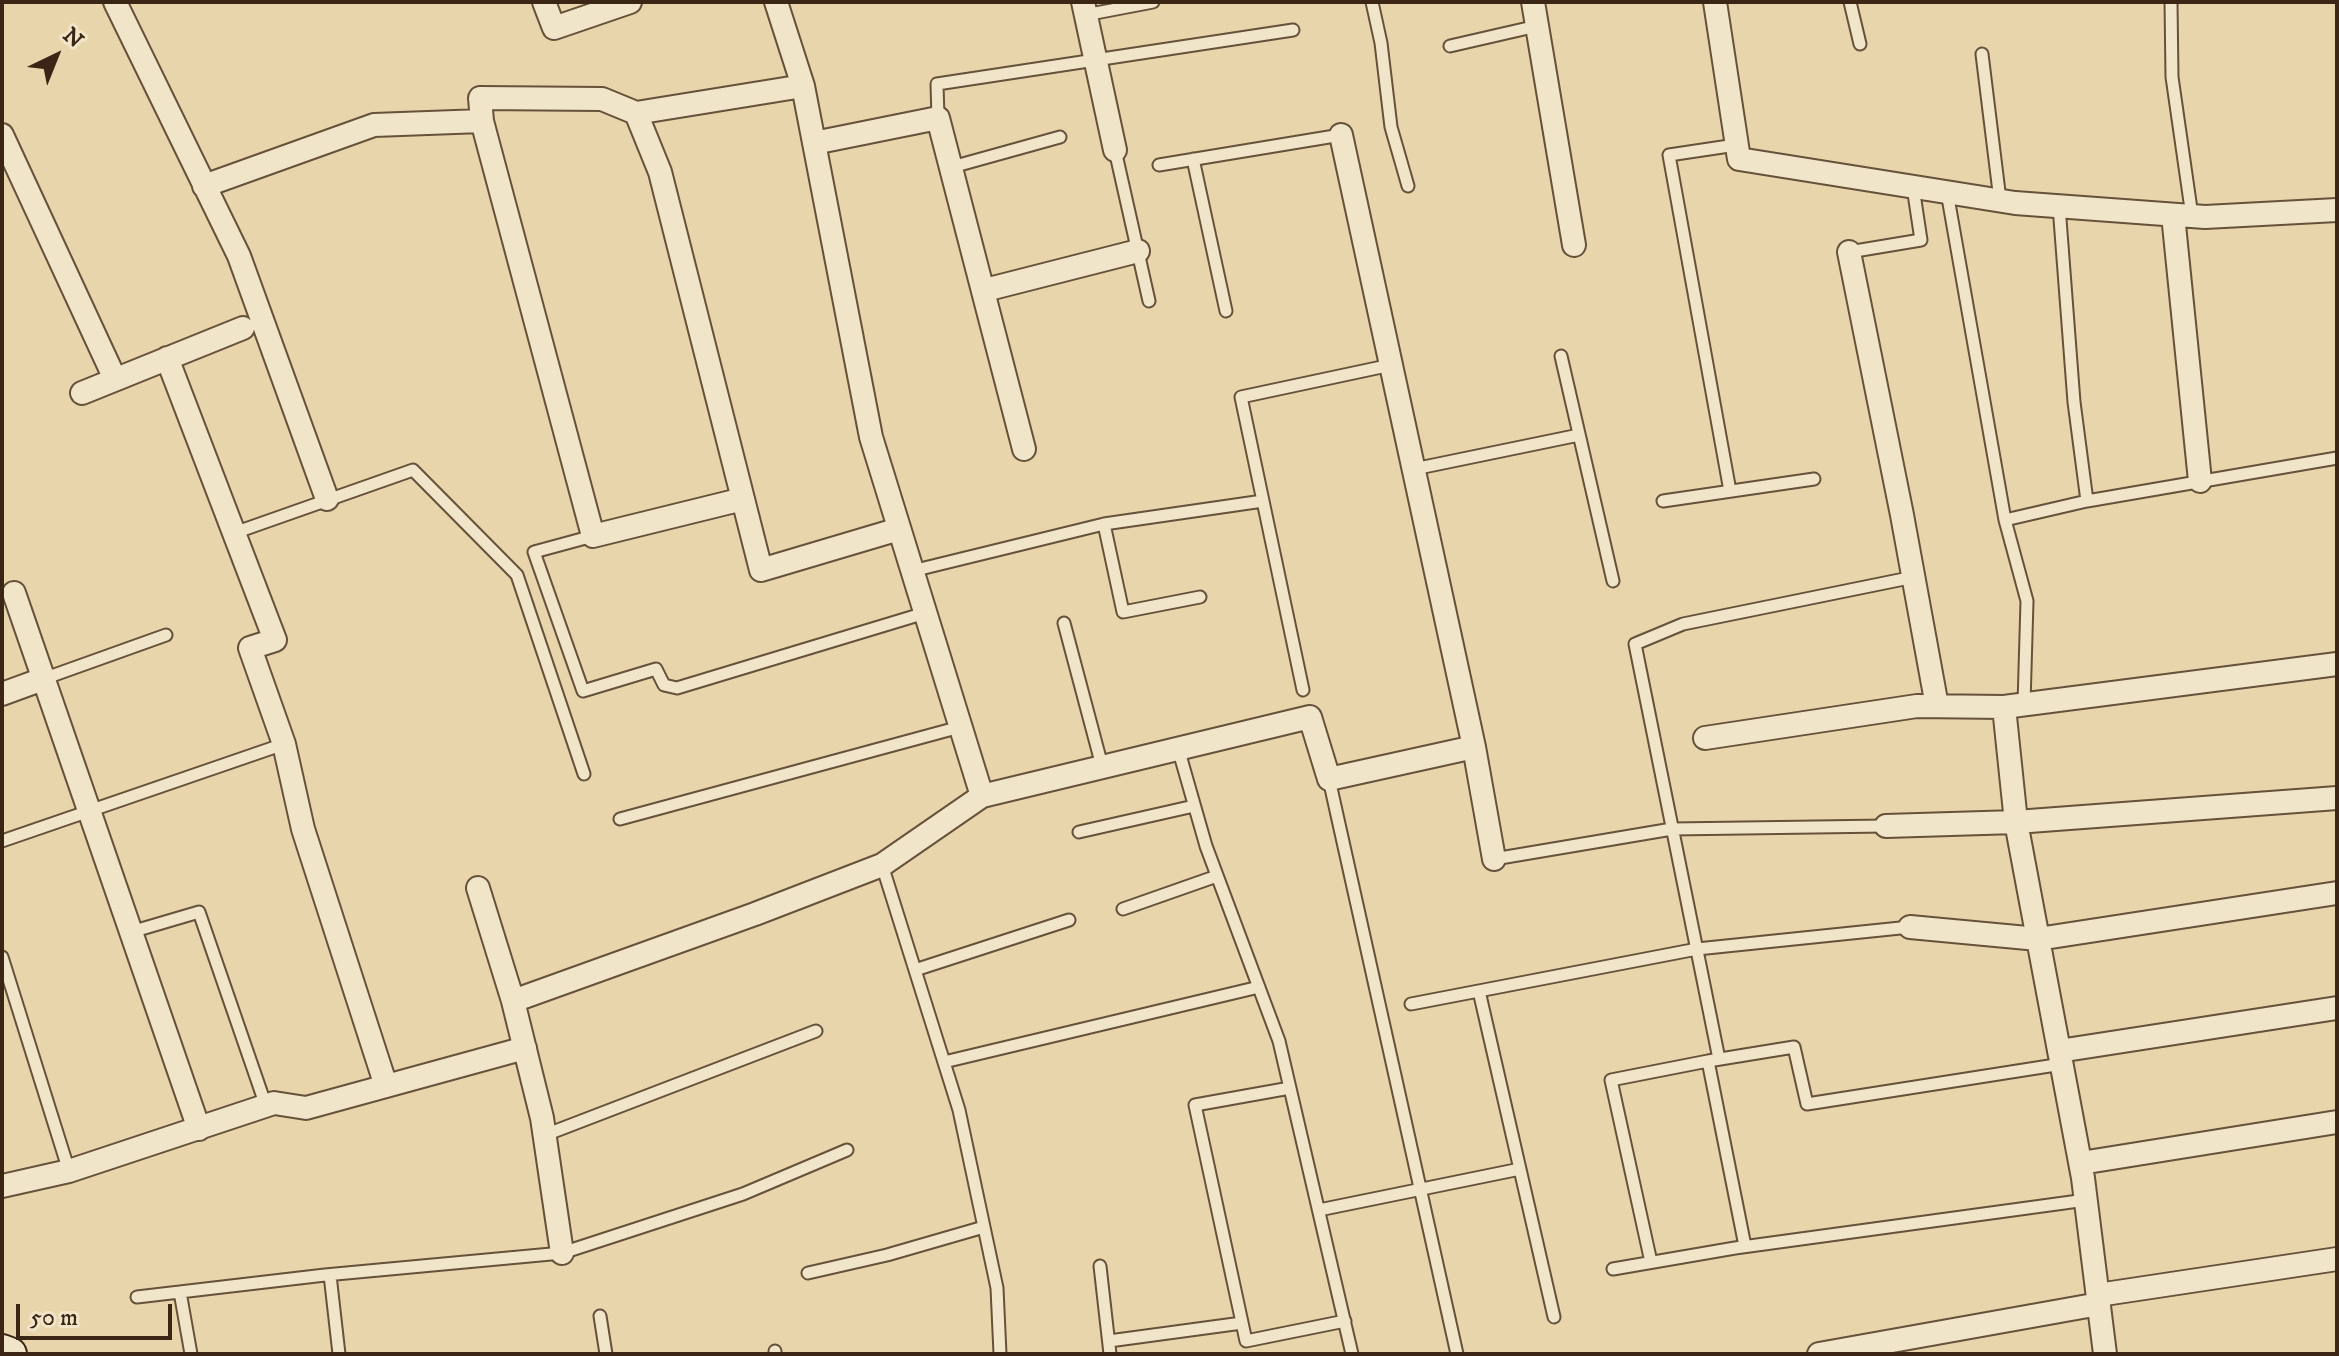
<!DOCTYPE html>
<style>
body{margin:0}
#map{position:relative;width:2339px;height:1356px;overflow:hidden;background:#e8d5ac;font-family:"IM FELL DW Pica",serif}
canvas{display:block}
.frame{position:absolute;inset:0;border:4px solid #3b2514;pointer-events:none}
.north{position:absolute;left:16px;top:16px;width:80px;height:80px;-webkit-text-stroke:6px #f0e4c9;paint-order:stroke;rotate:43deg;font-size:22px;font-weight:700;line-height:32px;text-align:center;color:#3b2514}
.north::after{content:'';display:block;margin:auto;width:28px;height:36px;background:#3b2514;clip-path:polygon(50% 0,100% 100%,50% 72%,0 100%)}
.scale{position:absolute;left:16px;top:1304px;width:156px;height:36px;box-sizing:border-box;border:4px solid #3b2514;border-top:0;padding-left:10px;font-size:24px;line-height:28px;white-space:nowrap;color:#3b2514;-webkit-text-stroke:6px #f0e4c9;paint-order:stroke}
</style>
<div id="map">
<canvas width="2339" height="1356"></canvas>
<div class="frame"></div>
<div class="north">N</div>
<div class="scale">50 m</div>
</div>
<script>
const ctx = document.querySelector('canvas').getContext('2d');
ctx.lineJoin = 'round';
function poly(rows) {
  const path = new Path2D();
  for (const r of rows) {
    path.moveTo(r[0], r[1]);
    for (let i = 2; i < r.length; i += 2) path.lineTo(r[i], r[i + 1]);
  }
  return path;
}
function stroke(path, color, width, dash) {
  ctx.strokeStyle = color;
  ctx.lineWidth = width;
  ctx.lineCap = dash ? 'butt' : 'round';
  ctx.setLineDash(dash || []);
  ctx.stroke(path);
}
const lane = poly([
 [1372,2,1381,43,1391,127,1408,186],
 [1850,2,1860,44],
 [2171,2,2172,77,2192,216],
 [1085,15,1153,2],
 [1450,46,1537,26],
 [1982,54,2000,200],
 [938,118,937,84,1293,30],
 [1115,150,1149,301],
 [1193,159,1226,311],
 [1159,165,1341,135],
 [952,167,1060,137],
 [1947,192,2005,520,2027,601,2024,704],
 [2059,206,2074,402,2087,501],
 [1849,252,1921,240,1913,187],
 [1561,356,1613,581],
 [1414,469,1579,435],
 [1730,491,1669,155,1736,145],
 [1663,501,1814,479],
 [2005,520,2087,501,2337,458],
 [1104,524,1123,612,1200,597],
 [234,533,413,470,517,575,584,774],
 [593,536,534,552,583,691,656,669,664,685,677,688,925,613],
 [912,571,1104,524,1263,501],
 [1064,623,1102,766],
 [43,679,166,635],
 [1303,690,1241,397,1391,365],
 [1178,748,1206,846,1279,1041,1352,1354],
 [1329,779,1457,1354],
 [620,819,960,727],
 [1079,832,1194,806],
 [2,841,284,744],
 [1494,859,1672,829,1886,826],
 [882,865,959,1110,997,1288,1000,1354],
 [1123,909,1217,876],
 [131,932,199,912,266,1106],
 [2,957,69,1171],
 [915,970,1069,920],
 [1479,991,1554,1317],
 [1411,1004,1697,949,1910,927],
 [1719,1059,1635,644,1683,624,1914,577],
 [1708,1061,1745,1246],
 [944,1062,1259,987],
 [1290,1088,1195,1105,1246,1341,1345,1321],
 [545,1135,816,1031],
 [1319,1210,1520,1169],
 [1651,1262,1611,1080,1708,1061,1794,1047,1807,1104,2062,1064],
 [1100,1266,1110,1354],
 [1613,1269,1735,1248,2086,1200],
 [808,1273,887,1255,984,1227],
 [330,1275,339,1354],
 [180,1292,191,1354],
 [137,1297,325,1275,562,1253,743,1194,847,1150],
 [600,1316,606,1354],
 [1109,1341,1242,1323],
 [775,1351,775,1354]
]);
const street = poly([
 [115,2,239,256,327,499],
 [544,2,554,28,630,2],
 [776,2,803,86,871,437,982,796],
 [1083,2,1115,150],
 [1533,2,1574,245],
 [1715,2,1739,159,2015,203,2205,217,2337,210],
 [636,113,803,86],
 [2,135,115,379],
 [1341,135,1474,747,1494,859],
 [814,143,938,118,1024,449],
 [204,186,374,125,482,121],
 [2173,215,2200,481],
 [1849,252,1902,515,1937,706],
 [985,290,1138,251],
 [167,358,275,640,250,648,284,744,303,829,386,1086],
 [82,393,243,328],
 [743,499,593,536,482,121,480,98,602,99,636,113,660,172,761,570,899,529],
 [14,593,199,1129],
 [2,694,43,679],
 [2004,707,2016,822,2083,1178,2105,1354],
 [1705,738,1917,706,2004,707,2337,664],
 [1886,826,2016,822,2337,798],
 [478,888,513,1001,542,1118,562,1253],
 [1910,927,2038,939,2337,893],
 [513,1001,755,914,882,865,982,796,1310,717,1329,779,1474,747],
 [2059,1051,2337,1008],
 [2081,1163,2337,1122],
 [2,1186,69,1171,274,1103,306,1108,525,1048],
 [2098,1295,2337,1259],
 [1819,1354,2099,1304]
]);
const secondary = poly([
 [2,1351,10,1354]
]);
stroke(lane, '#66513a', 15);
stroke(street, '#66513a', 26);
stroke(secondary, '#3b2514', 36);
stroke(lane, '#f0e4c9', 11);
stroke(street, '#f0e4c9', 22);
stroke(secondary, '#f0e4c9', 32);
</script>
